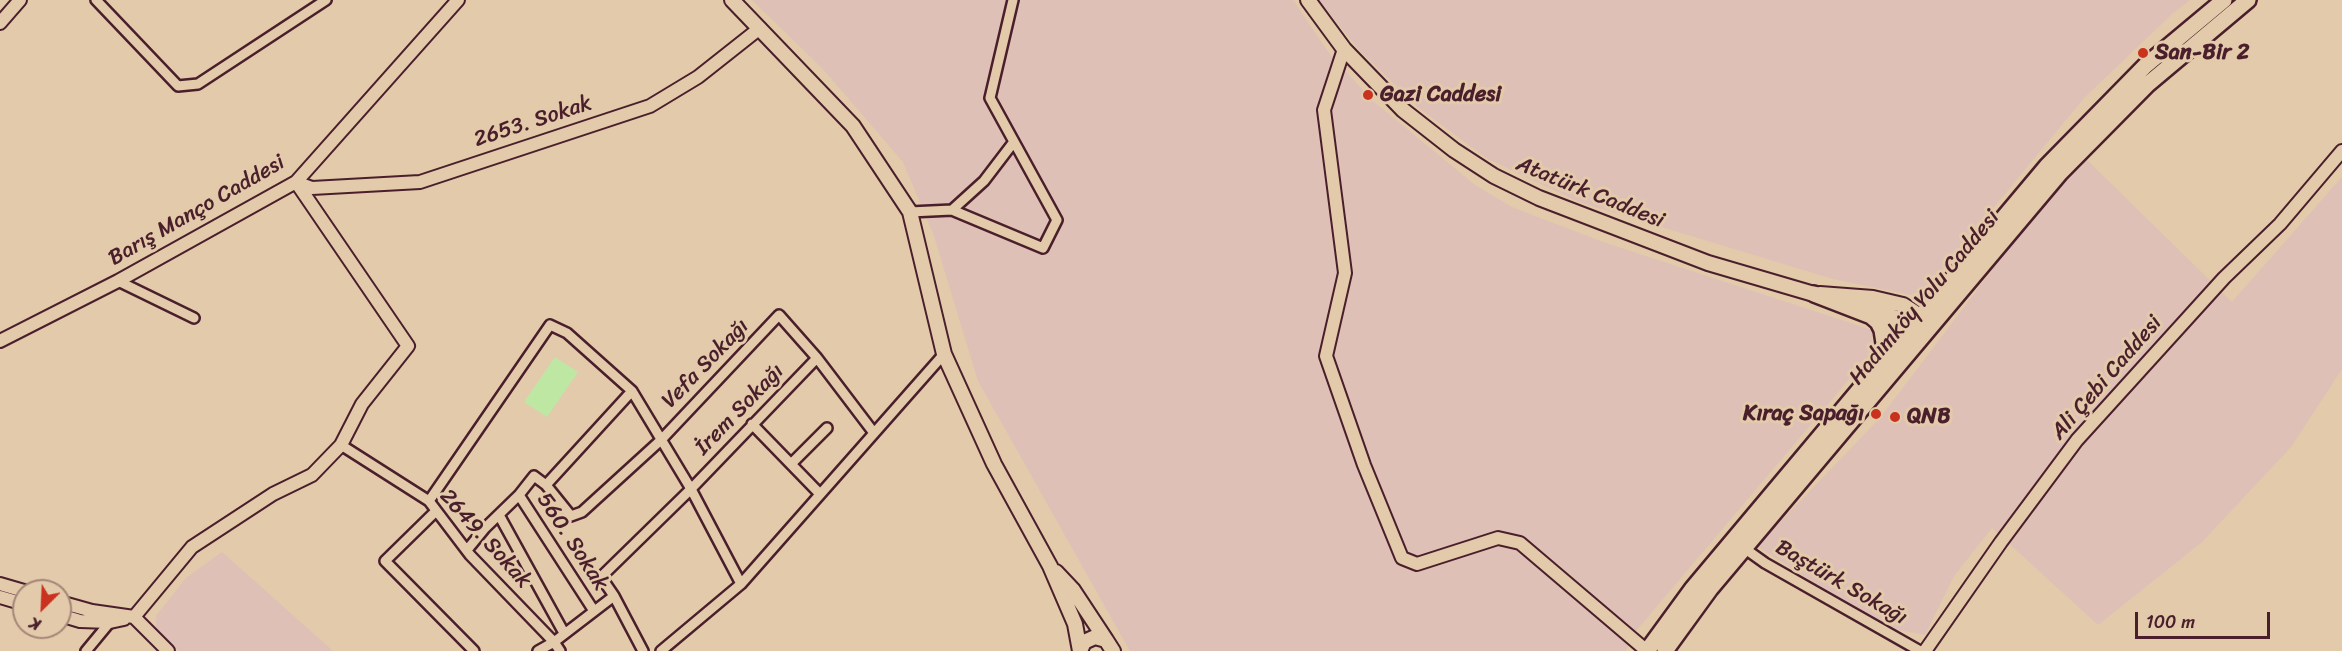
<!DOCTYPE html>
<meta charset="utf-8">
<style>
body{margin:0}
#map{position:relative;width:2342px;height:651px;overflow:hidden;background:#e2caab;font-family:Sriracha,sans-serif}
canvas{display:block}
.north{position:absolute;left:12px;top:579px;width:60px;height:60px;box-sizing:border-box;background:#e2caab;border:2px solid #a58678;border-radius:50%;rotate:204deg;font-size:16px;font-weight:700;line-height:24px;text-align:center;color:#4a1f2b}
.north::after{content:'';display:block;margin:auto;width:21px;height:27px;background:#c8321e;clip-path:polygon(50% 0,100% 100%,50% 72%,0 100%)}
.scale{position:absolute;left:2135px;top:612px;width:135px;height:27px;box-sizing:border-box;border:3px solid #4a1f2b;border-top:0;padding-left:8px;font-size:18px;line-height:21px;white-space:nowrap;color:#4a1f2b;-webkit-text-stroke:4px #e2caab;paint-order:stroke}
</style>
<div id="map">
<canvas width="2342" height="651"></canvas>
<div class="north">K</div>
<div class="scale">100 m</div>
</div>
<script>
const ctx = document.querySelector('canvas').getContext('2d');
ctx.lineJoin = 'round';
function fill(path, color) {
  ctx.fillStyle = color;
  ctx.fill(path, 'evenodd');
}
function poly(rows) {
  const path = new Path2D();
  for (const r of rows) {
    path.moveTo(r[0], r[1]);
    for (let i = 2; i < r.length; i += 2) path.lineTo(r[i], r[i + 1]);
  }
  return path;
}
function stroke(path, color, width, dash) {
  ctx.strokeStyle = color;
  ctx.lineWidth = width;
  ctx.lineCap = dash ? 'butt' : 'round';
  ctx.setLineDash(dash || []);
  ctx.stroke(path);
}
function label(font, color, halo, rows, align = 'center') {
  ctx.font = font + ' Sriracha,sans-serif';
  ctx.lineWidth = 6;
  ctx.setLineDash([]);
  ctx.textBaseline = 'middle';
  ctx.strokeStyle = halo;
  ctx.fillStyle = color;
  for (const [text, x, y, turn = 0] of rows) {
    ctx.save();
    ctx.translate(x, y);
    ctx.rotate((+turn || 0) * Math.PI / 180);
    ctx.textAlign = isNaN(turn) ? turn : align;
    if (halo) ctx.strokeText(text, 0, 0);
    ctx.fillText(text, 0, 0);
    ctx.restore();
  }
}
const built = poly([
 [752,0,1293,0,1329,53,1373,101,1475,185,1512,207,1603,242,1872,330,1873,351,1636,631,1626,651,1130,651,978,381,934,236,903,162,822,68],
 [1319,0,2190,0,2173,13,2084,98,1929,286,1911,295,1833,279,1579,202,1486,158,1419,108,1359,50],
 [2086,159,2232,302,2342,177,2342,369,2291,447,2202,542,2098,625,1992,528,1954,576,1925,635,1883,627,1757,546,1880,418,2058,183],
 [222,552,333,651,178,651,156,629,156,616,186,578]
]);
const green = poly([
 [555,357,578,372,547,417,524,402]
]);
const minor = poly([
 [96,0,178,86,198,84,326,0],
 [952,210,984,181,1013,143],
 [910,212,952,210,1043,248,1057,220,990,98,1013,0],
 [118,281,194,318],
 [632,391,546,485,571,516,582,512,661,440,779,315,817,358,874,433],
 [752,424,820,494],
 [341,445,429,501,470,555,554,642,560,651],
 [791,464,827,428],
 [519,495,594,611],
 [429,501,550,325,567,333,632,391,691,489,741,584],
 [436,511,385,561,474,651],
 [499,515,564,633],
 [1744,548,1765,563,1920,651],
 [467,550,485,528,519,495,534,476,546,485],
 [614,596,601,577,691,489,817,358],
 [86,651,110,622],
 [538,651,554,642,614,596,643,651],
 [661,651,741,584,944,354]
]);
const tertiary = poly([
 [0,23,20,0],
 [1344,49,1324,110,1345,273,1326,356,1364,465,1402,558,1417,564,1498,538,1520,543,1647,651],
 [296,182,312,188,420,182,650,106,698,77,760,28],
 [0,341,118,281,296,182,458,0],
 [0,584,24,591],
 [0,597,24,604],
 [60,602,92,611,134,617,168,651],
 [60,615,80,621,110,622,124,619],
 [134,617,192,547,273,494,312,475,341,445,362,404,408,346,296,182],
 [1925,651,2001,542,2077,440,2224,278,2280,224,2342,151]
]);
const secondary = poly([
 [732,0,853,126,910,212,944,354,994,464,1050,566,1075,624,1080,651],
 [1308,0,1344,49,1403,110,1454,150,1494,176,1539,198,1708,263,1824,297],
 [1820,294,1873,298,1903,305,1920,316],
 [1862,308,1896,318,1911,326],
 [1056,572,1073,590,1106,640],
 [1080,651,1084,642,1095,637,1106,640,1113,651]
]);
const primary = poly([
 [1814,294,1871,316,1878,322,1882,330,1884,343,1879,361],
 [1647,651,1693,588,2047,166,2145,66,2224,0],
 [1665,651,1710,589,2060,173,2148,84,2248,0]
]);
const markers = [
 [2143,53,6,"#c8321e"],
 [1368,95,6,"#c8321e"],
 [1876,414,6,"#c8321e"],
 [1895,417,6,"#c8321e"]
];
const poiNames = [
 ["San-Bir 2",2155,53],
 ["Gazi Caddesi",1380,95],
 ["Kıraç Sapağı",1864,414,"right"],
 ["QNB",1907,417]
];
const streetNames = [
 ["2653. Sokak",533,122,-18],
 ["Atatürk Caddesi",1590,193,22],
 ["Barış Manço Caddesi",197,211,-30],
 ["Hadımköy Yolu Caddesi",1925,298,-50],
 ["Vefa Sokağı",706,364,-46],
 ["Ali Çebi Caddesi",2107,378,-49],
 ["İrem Sokağı",740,410,-46],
 ["2649. Sokak",485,539,48],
 ["560. Sokak",572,542,57],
 ["Baştürk Sokağı",1841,583,30]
];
fill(built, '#dec0b6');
fill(green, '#bee7a3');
stroke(minor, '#4a1f2b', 14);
stroke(tertiary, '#4a1f2b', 16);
stroke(secondary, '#4a1f2b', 18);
stroke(primary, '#4a1f2b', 20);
stroke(minor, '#e2caab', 9);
stroke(tertiary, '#e2caab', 12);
stroke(secondary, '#e2caab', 14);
stroke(primary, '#e2caab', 15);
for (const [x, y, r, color] of markers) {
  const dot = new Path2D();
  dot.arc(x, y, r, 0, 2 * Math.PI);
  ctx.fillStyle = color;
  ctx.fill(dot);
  stroke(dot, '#e2caab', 2);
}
label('bold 22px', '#4a1f2b', '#e2caab', poiNames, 'left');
label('22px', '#4a1f2b', '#e2caab', streetNames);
</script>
